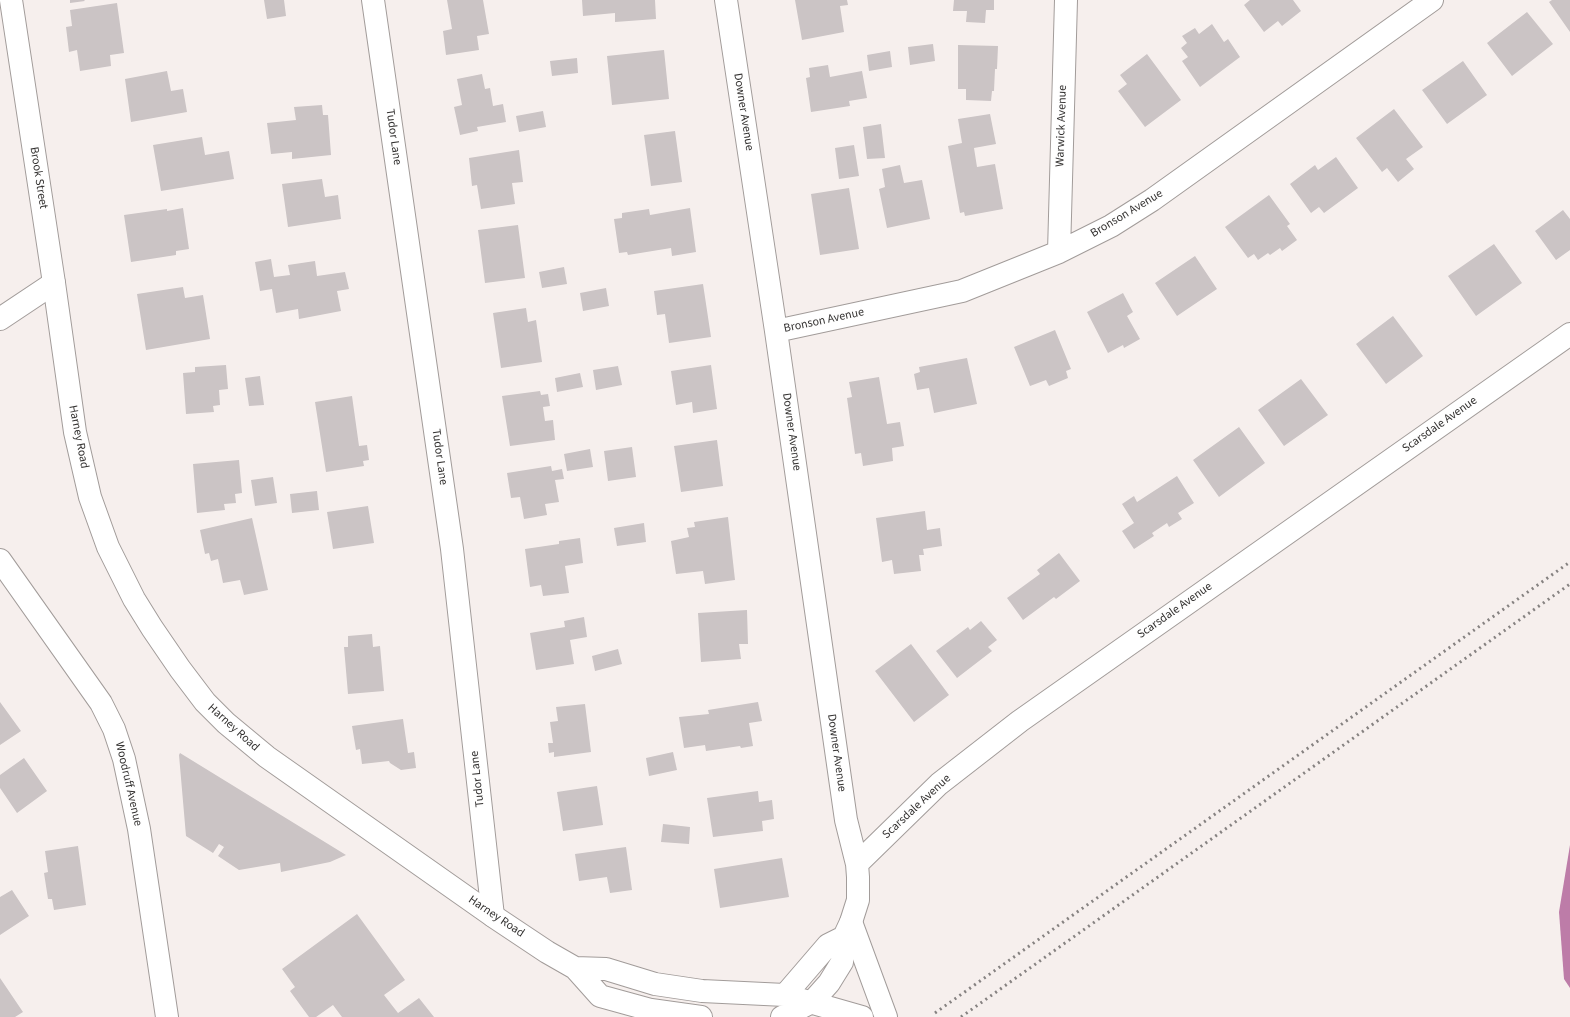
<!DOCTYPE html>
<style>
body{margin:0}
canvas{display:block;background:#f6efed}
</style>
<canvas width="1570" height="1017"></canvas>
<script>
const ctx = document.querySelector('canvas').getContext('2d');
ctx.lineJoin = 'round';
function fill(path, color) {
  ctx.fillStyle = color;
  ctx.fill(path, 'evenodd');
}
function poly(rows) {
  const path = new Path2D();
  for (const r of rows) {
    path.moveTo(r[0], r[1]);
    for (let i = 2; i < r.length; i += 2) path.lineTo(r[i], r[i + 1]);
  }
  return path;
}
function stroke(path, color, width, dash) {
  ctx.strokeStyle = color;
  ctx.lineWidth = width;
  ctx.lineCap = dash ? 'butt' : 'round';
  ctx.setLineDash(dash || []);
  ctx.stroke(path);
}
function label(font, color, halo, rows, align = 'center') {
  ctx.font = font + ' "Source Sans 3",sans-serif';
  ctx.lineWidth = 3;
  ctx.setLineDash([]);
  ctx.textBaseline = 'middle';
  ctx.strokeStyle = halo;
  ctx.fillStyle = color;
  for (const [text, x, y, turn = 0] of rows) {
    ctx.save();
    ctx.translate(x, y);
    ctx.rotate((+turn || 0) * Math.PI / 180);
    ctx.textAlign = isNaN(turn) ? turn : align;
    if (halo) ctx.strokeText(text, 0, 0);
    ctx.fillText(text, 0, 0);
    ctx.restore();
  }
}
const water = poly([
 [1570,845,1570,988,1564,979,1559,912]
]);
const building = poly([
 [70,0,84,0,85,1,70,3],
 [264,0,284,0,286,16,267,19],
 [447,0,483,0,489,34,477,36,479,50,446,55,443,31,452,29],
 [582,0,655,0,656,19,615,22,615,13,583,16],
 [795,0,847,0,848,5,840,6,844,32,802,40],
 [954,0,994,0,994,10,986,10,985,23,966,22,967,11,953,11],
 [1250,0,1293,0,1301,11,1282,26,1278,21,1264,32,1244,5],
 [1552,0,1570,0,1570,32,1549,2],
 [117,3,124,53,110,55,111,66,80,71,77,50,69,52,66,27,72,26,70,10],
 [1527,12,1553,44,1512,76,1487,43],
 [1212,24,1224,42,1228,39,1240,57,1200,87,1182,61,1188,57,1181,48,1187,43,1182,36,1195,28,1199,34],
 [933,44,935,61,910,65,908,47],
 [958,45,998,46,997,69,995,69,994,91,992,91,991,101,966,100,966,89,958,89],
 [664,50,669,99,612,105,607,56],
 [890,51,892,67,869,71,867,55],
 [1147,54,1181,100,1145,127,1118,91,1127,84,1120,75],
 [577,58,578,73,552,76,550,61],
 [1463,61,1487,95,1447,124,1422,90],
 [828,65,830,77,862,71,867,98,849,101,850,106,811,112,806,78,810,77,809,68],
 [167,71,171,91,183,89,187,112,131,122,125,79],
 [482,74,485,89,490,88,493,106,503,104,506,122,477,127,478,131,460,135,454,107,462,105,457,79],
 [322,105,323,115,328,115,331,155,292,159,292,152,271,154,267,123,296,120,294,107],
 [1394,109,1423,147,1406,159,1414,169,1398,182,1387,168,1382,172,1356,138],
 [543,111,546,127,519,132,516,116],
 [990,114,996,144,974,148,977,167,995,164,1003,209,965,216,964,212,960,213,948,146,962,143,958,119],
 [881,124,885,158,867,159,863,127],
 [675,131,682,182,651,186,644,135],
 [202,137,205,155,229,151,234,179,161,191,153,145],
 [854,145,859,176,839,179,835,148],
 [519,150,523,182,512,183,515,204,481,209,477,185,472,186,469,158],
 [1336,157,1358,188,1324,213,1319,207,1311,213,1290,184,1315,165,1318,170],
 [900,165,904,183,922,180,930,219,887,228,879,189,885,187,882,169],
 [322,179,325,197,338,195,341,219,288,227,282,184],
 [849,188,859,249,820,255,811,194],
 [1269,195,1290,224,1287,226,1297,240,1282,251,1280,248,1270,255,1268,253,1258,260,1254,254,1248,258,1225,227],
 [183,208,189,249,176,251,176,255,131,262,124,215,167,209,167,211],
 [690,208,696,252,672,256,671,248,628,255,627,252,619,253,614,219,622,218,622,213,649,209,650,215],
 [1563,210,1570,219,1570,250,1556,260,1535,231],
 [518,225,525,278,485,283,478,230],
 [1494,244,1522,283,1476,316,1448,276],
 [1195,256,1217,289,1177,316,1155,283],
 [271,259,274,277,290,275,288,265,315,261,317,276,345,272,349,289,337,291,341,311,299,319,298,309,276,313,272,289,260,291,255,262],
 [564,267,567,284,542,288,539,272],
 [703,284,711,337,669,343,665,314,657,315,654,291],
 [183,287,185,298,203,295,210,339,146,350,137,294],
 [606,288,609,306,583,311,580,293],
 [1123,293,1133,312,1127,316,1140,339,1124,348,1123,345,1108,353,1087,312],
 [526,308,528,322,536,320,542,362,501,368,493,313],
 [1393,316,1423,356,1386,384,1356,344],
 [1055,330,1071,369,1066,371,1068,378,1049,386,1046,380,1030,386,1014,347],
 [967,358,977,404,934,413,929,388,917,390,914,374,920,372,919,367],
 [226,365,228,389,219,390,220,405,213,406,214,412,186,414,183,373,195,372,195,367],
 [711,365,717,409,693,413,692,402,676,405,671,371],
 [618,366,622,385,596,390,593,370],
 [580,373,583,387,557,392,555,378],
 [260,376,264,405,249,406,245,378],
 [879,377,887,424,900,422,904,446,892,448,893,461,863,466,861,453,855,454,847,398,852,397,849,382],
 [1301,379,1328,415,1284,446,1258,410],
 [540,391,541,395,548,394,550,406,543,407,545,421,553,420,555,440,510,446,502,396],
 [352,396,359,446,367,445,369,460,363,461,364,466,326,472,315,402],
 [1239,427,1265,463,1219,497,1193,460],
 [717,440,723,486,681,492,674,446],
 [632,447,636,477,608,481,604,451],
 [590,449,593,467,567,471,564,454],
 [239,460,242,493,235,494,236,503,224,504,225,510,197,513,193,464],
 [551,466,552,471,562,469,564,479,555,480,559,502,545,504,547,515,524,519,520,497,511,498,507,473],
 [1177,476,1194,503,1178,513,1182,519,1169,527,1167,523,1152,533,1154,536,1134,549,1122,531,1134,523,1122,504,1134,496,1137,502],
 [273,477,277,503,255,506,251,480],
 [317,491,319,510,292,513,290,494],
 [368,506,374,543,333,549,327,512],
 [925,511,927,530,940,528,942,546,923,549,924,555,919,555,921,571,894,574,892,560,882,562,876,518],
 [728,517,735,580,705,584,703,571,676,574,671,541,689,537,687,528,695,527,694,522],
 [252,518,268,590,244,595,240,580,223,583,218,559,211,561,209,553,205,554,200,530],
 [644,523,646,542,617,546,614,528],
 [580,538,583,563,565,566,569,593,543,596,541,585,530,587,525,549,559,544,559,541],
 [1059,553,1080,581,1056,599,1054,597,1023,620,1007,598,1040,574,1037,570],
 [747,610,748,644,739,644,741,659,701,662,698,613],
 [584,617,587,637,570,640,574,664,536,670,530,633,565,627,564,621],
 [981,621,997,640,988,647,992,651,957,678,936,651,968,627,970,630],
 [372,634,373,647,380,646,384,691,348,694,344,647,348,647,348,636],
 [911,644,949,695,914,722,875,671],
 [618,649,622,664,595,671,592,656],
 [0,702,21,731,0,745],
 [758,702,762,721,749,723,753,746,741,748,740,746,706,751,705,745,684,748,679,717,709,714,708,710],
 [585,704,591,752,554,757,554,752,549,753,548,743,553,743,550,722,558,721,556,707],
 [403,719,408,753,414,752,416,768,401,770,390,763,389,761,362,764,360,749,356,750,352,726],
 [673,752,677,770,649,776,646,758],
 [180,753,346,855,330,862,281,872,280,863,239,870,218,856,224,847,219,844,213,853,186,836,179,755],
 [24,758,47,791,17,813,0,788,0,775],
 [597,786,603,825,563,831,557,792],
 [758,791,759,802,772,800,774,819,762,821,763,831,713,837,707,798],
 [663,824,690,827,689,844,661,842],
 [78,846,86,905,54,910,52,899,48,899,44,873,48,872,45,851],
 [626,847,632,890,610,893,607,877,579,881,575,854],
 [782,858,789,897,720,908,714,869],
 [12,890,29,916,0,935,0,897],
 [357,914,405,980,384,995,398,1013,419,998,434,1017,342,1017,333,1005,316,1017,309,1017,290,991,295,987,282,969],
 [0,978,23,1012,15,1017,0,1017]
]);
const minor = poly([
 [373,0,452,549,493,916],
 [726,0,776,331,846,820,857,864,858,877,858,900,851,922,844,937,842,962,829,983,812,1002],
 [1059,252,1066,0],
 [0,319,54,283],
 [776,331,962,291,1059,252,1111,226,1152,200,1432,0],
 [0,560,101,703,114,729,124,759,139,829,167,1017],
 [857,864,939,784,1020,721,1570,334],
 [785,995,828,945,844,937]
]);
const tertiary = poly([
 [11,0,54,283,75,432,90,497,108,547,134,599,152,628,180,669,205,702,226,723,267,757,493,916,547,952,575,968,600,996,651,1010,701,1017],
 [851,922,886,1017],
 [575,968,606,969,655,984,702,991,785,995,862,1017],
 [782,1017,812,1002]
]);
const rail = poly([
 [935,1013,1570,562],
 [961,1017,1570,584]
]);
const streetNames = [
 ["Downer Avenue",743,112,81],
 ["Warwick Avenue",1062,126,-88],
 ["Tudor Lane",393,137,82],
 ["Brook Street",38,178,81],
 ["Bronson Avenue",1127,214,-31],
 ["Bronson Avenue",824,321,-12],
 ["Scarsdale Avenue",1440,425,-35],
 ["Downer Avenue",791,432,82],
 ["Harney Road",78,437,79],
 ["Tudor Lane",439,457,82],
 ["Scarsdale Avenue",1175,611,-35],
 ["Harney Road",233,728,42],
 ["Downer Avenue",836,753,82],
 ["Tudor Lane",478,779,-96],
 ["Woodruff Avenue",128,784,77],
 ["Scarsdale Avenue",917,807,-43],
 ["Harney Road",496,917,34]
];
fill(water, '#bd7ca8');
fill(building, '#cbc4c5');
stroke(minor, '#a29c9a', 24);
stroke(tertiary, '#a29c9a', 24);
stroke(minor, '#fff', 22);
stroke(tertiary, '#fff', 22);
stroke(rail, '#868281', 3, [2, 4]);
label('12px', '#333130', '#fefefe', streetNames);
</script>
